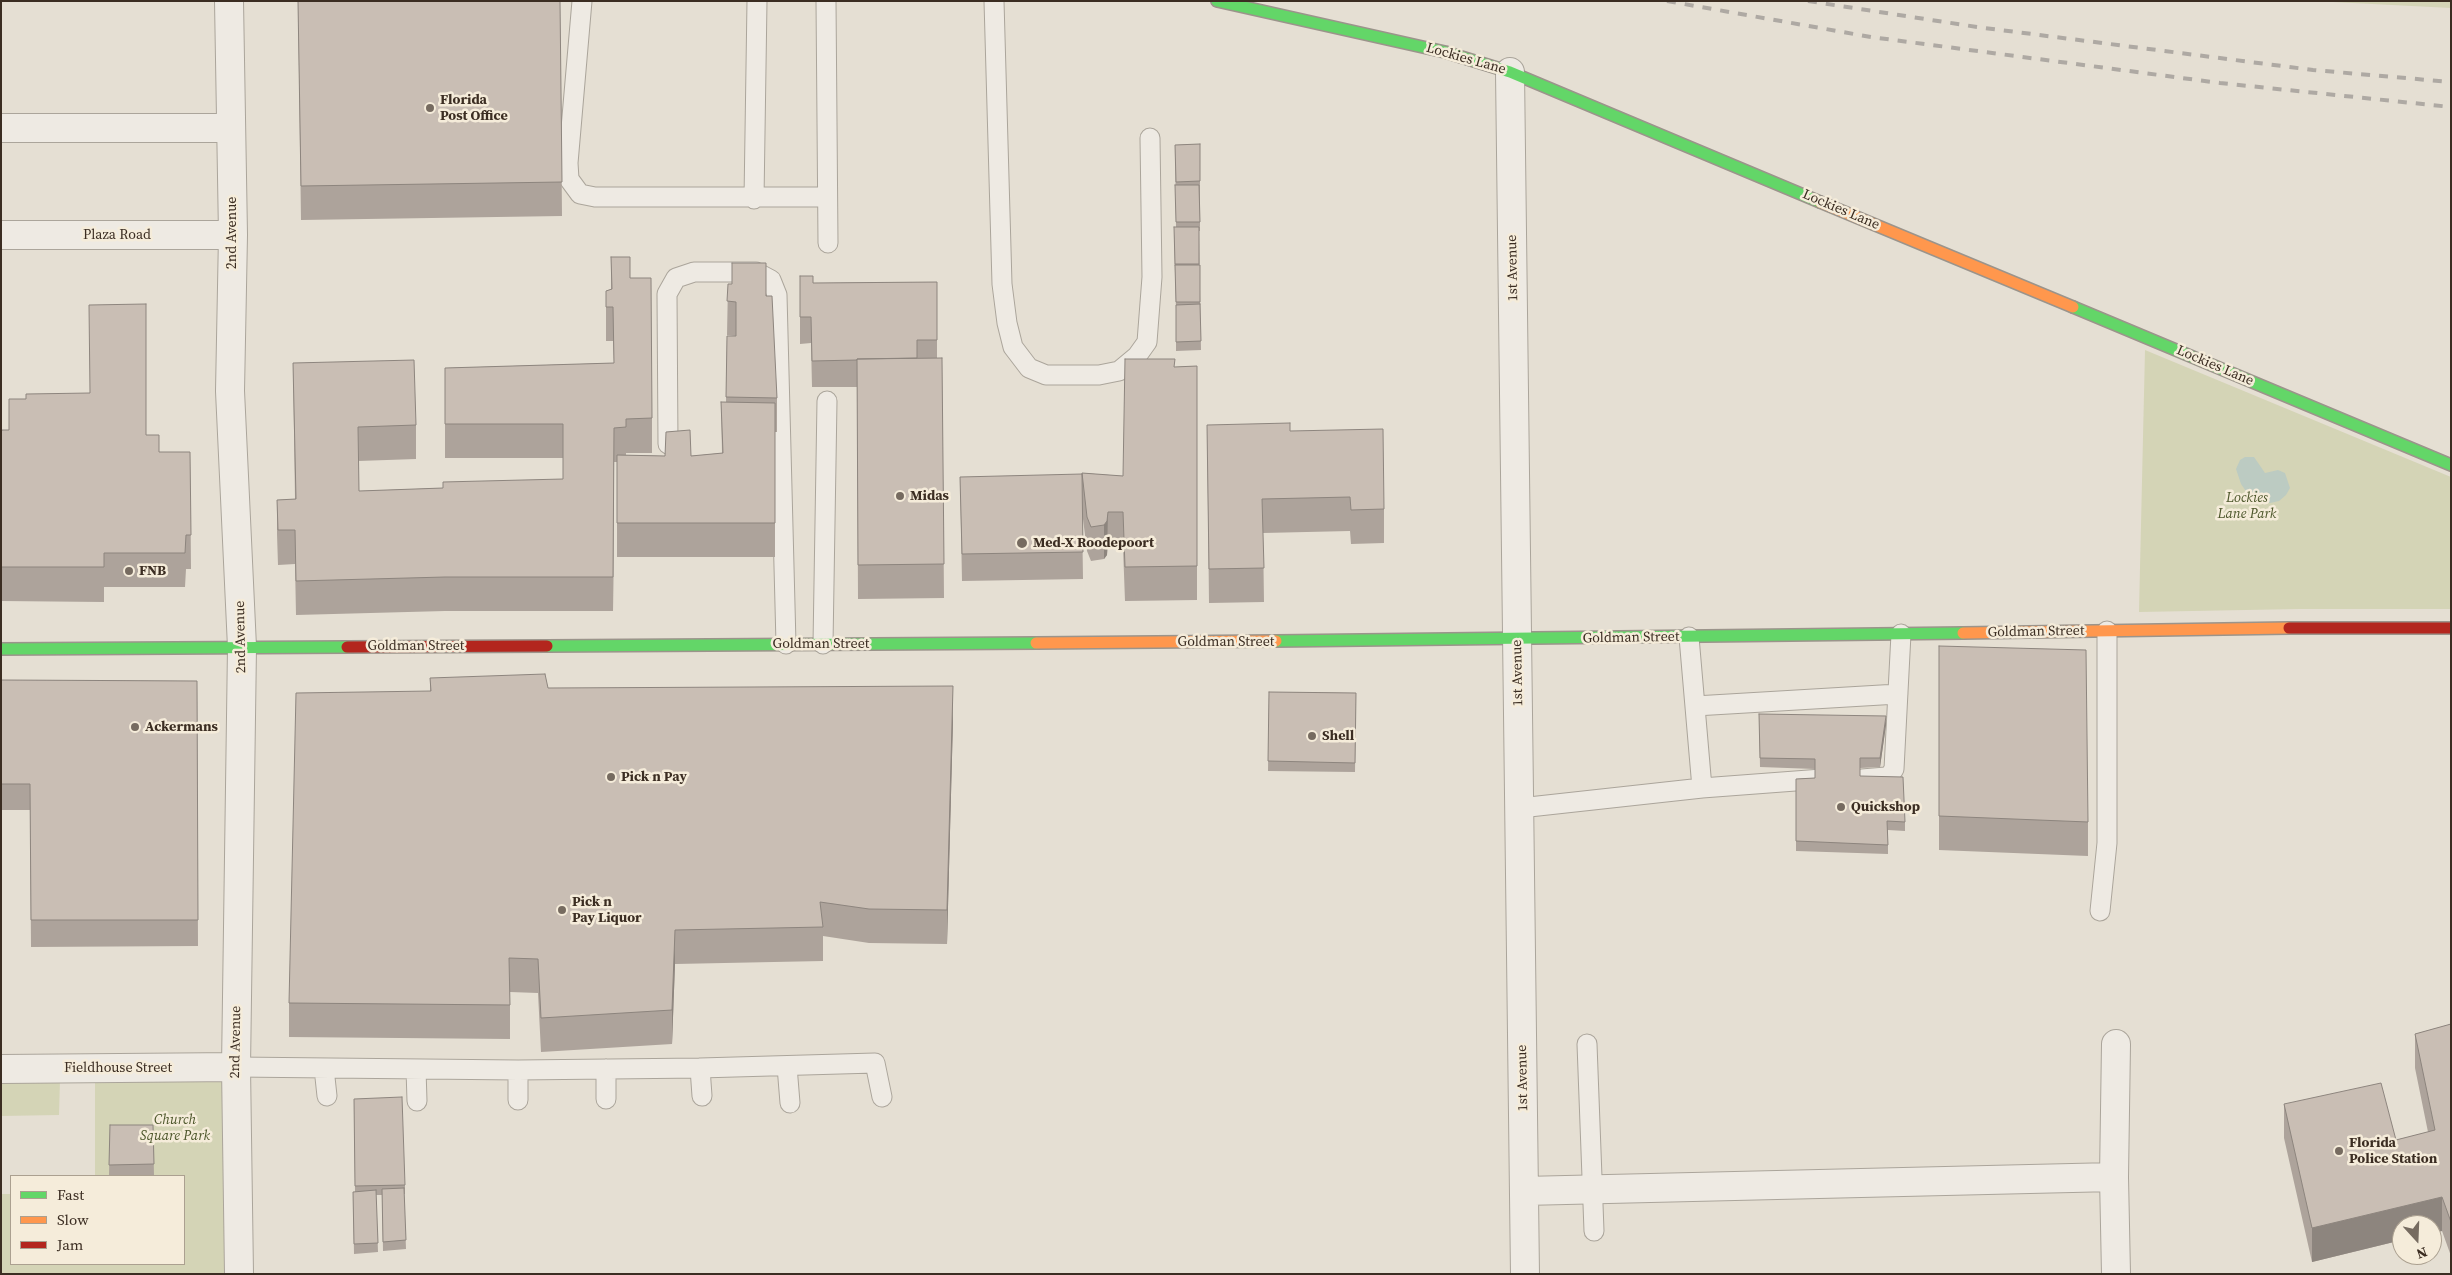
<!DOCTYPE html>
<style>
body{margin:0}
#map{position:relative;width:2452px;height:1275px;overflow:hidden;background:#e5dfd3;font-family:"Source Serif 4",serif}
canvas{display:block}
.frame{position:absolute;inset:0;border:2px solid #3b2d22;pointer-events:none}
.legend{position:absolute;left:10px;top:1175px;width:175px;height:90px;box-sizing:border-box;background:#f5ecda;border:1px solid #aba090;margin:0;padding:6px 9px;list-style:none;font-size:15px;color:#3b2d22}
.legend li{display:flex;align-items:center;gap:10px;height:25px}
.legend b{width:25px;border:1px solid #aba090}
.north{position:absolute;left:2392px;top:1215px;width:50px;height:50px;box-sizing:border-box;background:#f5ecda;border:1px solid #aba090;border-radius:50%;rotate:160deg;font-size:14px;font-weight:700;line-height:20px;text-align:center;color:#3b2d22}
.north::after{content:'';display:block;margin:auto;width:18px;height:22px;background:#766b60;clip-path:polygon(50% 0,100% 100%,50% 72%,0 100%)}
</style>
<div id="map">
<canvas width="2452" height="1275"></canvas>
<div class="frame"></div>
<ul class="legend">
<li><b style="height:6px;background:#63d668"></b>Fast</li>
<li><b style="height:6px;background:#ff974d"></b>Slow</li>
<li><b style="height:6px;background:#b3261e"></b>Jam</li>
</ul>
<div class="north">N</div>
</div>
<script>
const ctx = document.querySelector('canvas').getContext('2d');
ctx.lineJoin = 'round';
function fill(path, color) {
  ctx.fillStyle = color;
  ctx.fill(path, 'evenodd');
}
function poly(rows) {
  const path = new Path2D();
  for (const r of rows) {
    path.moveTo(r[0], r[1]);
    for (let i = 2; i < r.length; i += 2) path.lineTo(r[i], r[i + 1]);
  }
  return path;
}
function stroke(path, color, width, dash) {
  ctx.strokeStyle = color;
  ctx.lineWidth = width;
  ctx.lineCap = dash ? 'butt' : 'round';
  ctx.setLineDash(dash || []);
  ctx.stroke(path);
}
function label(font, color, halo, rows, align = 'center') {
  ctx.font = font + ' "Source Serif 4",serif';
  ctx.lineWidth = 5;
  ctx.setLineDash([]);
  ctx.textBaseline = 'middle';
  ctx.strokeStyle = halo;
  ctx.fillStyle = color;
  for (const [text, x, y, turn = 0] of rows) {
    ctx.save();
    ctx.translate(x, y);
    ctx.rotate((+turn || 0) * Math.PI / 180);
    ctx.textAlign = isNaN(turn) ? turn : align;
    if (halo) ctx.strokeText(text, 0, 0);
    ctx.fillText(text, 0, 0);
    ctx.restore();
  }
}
const green = poly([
 [2313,1,2451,1,2451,8],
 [2145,350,2451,477,2451,609,2299,609,2139,612],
 [224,1079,227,1274,1,1274,1,1194,11,1194,11,1264,184,1264,184,1176,95,1176,95,1080],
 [60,1080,59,1115,1,1116,1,1081]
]);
const water = poly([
 [2245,457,2254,457,2265,473,2278,470,2285,473,2290,488,2286,495,2279,501,2270,503,2248,494,2241,484,2236,469,2240,460]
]);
const lane = poly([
 [582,1,568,163,569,179,580,194,595,197,826,197],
 [826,1,828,243],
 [994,1,1002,284,1007,323,1013,347,1029,368,1046,375,1099,375,1119,371,1137,356,1147,342,1152,277,1150,138],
 [754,199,757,1],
 [668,444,667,294,676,278,694,272,756,272,771,280,777,295,786,644],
 [1689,637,1702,788],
 [823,644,827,401],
 [1695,706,1898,694],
 [1862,779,1886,777,1890,775,1894,769,1901,634],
 [1520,808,1702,788,1822,779],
 [2100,911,2107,843,2107,631],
 [1587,1044,1594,1231],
 [787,1066,790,1103],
 [236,1067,518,1070,700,1068,875,1063,882,1097],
 [324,1068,327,1096],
 [700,1068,702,1096],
 [416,1069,417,1101],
 [606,1099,606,1069],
 [518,1100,518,1070]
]);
const street = poly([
 [229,1,233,235,230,391,242,647,236,1067,239,1274],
 [1510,72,1525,1274],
 [1,128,231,128],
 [1,235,233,235],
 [1,1069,236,1067],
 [2114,1177,2116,1044],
 [1524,1191,2114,1177,2116,1274]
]);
const fast = poly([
 [1217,1,1445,52,1510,72,1820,202],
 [2073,307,2451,465],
 [1276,641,1963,633],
 [547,646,1036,643],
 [1,649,347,647]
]);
const slow = poly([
 [1820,202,2073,307],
 [1963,633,2289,628],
 [1036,643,1276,641]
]);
const jam = poly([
 [2289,628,2451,628],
 [347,647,547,646]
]);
const rail = poly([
 [1667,1,1871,37,2220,83,2451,107],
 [1808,1,1977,27,2313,70,2451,82]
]);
const wall = poly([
 [298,1,560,1,562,216,301,220],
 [1200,144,1200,231,1199,231,1201,350,1176,351,1176,311,1174,236,1176,227,1175,145],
 [611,257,630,278,652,418,652,453,626,453,626,455,665,456,691,456,722,453,721,402,726,402,727,336,736,336,727,335,728,284,766,296,777,398,777,432,775,432,775,557,617,557,617,462,614,462,613,611,445,611,296,615,295,564,278,565,277,534,277,500,295,499,293,363,416,425,416,459,358,461,359,491,443,488,563,479,563,458,445,458,445,368,614,363,613,341,606,341,606,291,611,289],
 [800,276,813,283,937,282,937,358,942,358,944,598,858,599,857,387,812,387,811,343,800,344],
 [1197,366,1197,600,1125,601,1123,547,1108,546,1107,555,1104,559,1091,561,1087,551,1082,511,1083,579,962,581,960,477,1082,487,1082,473,1123,476,1175,367],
 [1207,425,1290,431,1384,509,1384,543,1351,544,1350,531,1263,533,1264,602,1209,603],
 [1,432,146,435,159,452,190,452,191,569,186,569,185,587,104,587,104,602,1,601],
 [1939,646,2088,822,2088,856,1939,850],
 [430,678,548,688,953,720,947,944,869,943,823,936,823,961,675,964,672,1044,541,1052,538,993,510,992,510,1039,289,1037,289,1003,430,691],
 [1,680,197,681,198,946,31,947,30,810,1,810],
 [1269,692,1356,693,1355,772,1268,771],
 [1759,714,1886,725,1880,767,1860,768,1860,776,1905,822,1905,831,1888,830,1888,854,1796,851,1796,779,1815,778,1815,769,1760,767],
 [2451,1024,2451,1256,2442,1231,2432,1233,2432,1225,2402,1225,2402,1240,2312,1262,2284,1138,2284,1104,2396,1140,2428,1132,2415,1068,2415,1034],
 [354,1099,405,1185,405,1194,404,1194,406,1249,383,1251,382,1195,376,1195,378,1252,354,1254,353,1192,355,1192],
 [110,1125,153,1125,154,1176,109,1176]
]);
const shadedWall = poly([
 [614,428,614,462,613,611,613,577],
 [1108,512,1107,555,1104,559,1104,525],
 [953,686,953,720,947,944,947,910],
 [1886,716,1886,725,1880,767,1880,758],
 [675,930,675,964,672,1044,672,1010],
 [2442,1197,2442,1231,2432,1233,2432,1225,2402,1225,2402,1240,2312,1262,2312,1228]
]);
const building = poly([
 [298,1,560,1,562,182,301,186,298,1],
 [1200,144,1200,181,1176,182,1175,145,1200,144],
 [1175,185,1199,185,1200,222,1176,222,1175,185],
 [1174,227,1199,227,1199,264,1175,264,1174,227],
 [611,257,630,257,630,278,651,278,652,418,626,419,626,427,614,428,613,577,445,577,296,581,295,530,278,530,277,500,296,499,293,363,414,360,416,425,358,427,359,491,443,488,443,482,563,479,563,424,445,424,445,368,614,363,613,307,606,307,606,291,612,289,611,257],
 [732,263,766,263,766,296,772,296,777,398,726,397,727,336,736,336,736,302,727,301,728,284,732,284,732,263],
 [1175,265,1200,265,1200,302,1176,302,1175,265],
 [800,276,813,276,813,283,937,282,937,340,917,340,917,358,857,359,857,360,812,361,811,317,800,317,800,276],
 [146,304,146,435,159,435,159,452,190,452,191,535,186,535,185,553,104,553,104,567,1,567,1,432,2,430,9,430,9,399,26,399,26,394,90,393,89,305,146,304],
 [1200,304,1201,341,1176,342,1176,305,1200,304],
 [942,358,944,564,858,565,857,359,942,358],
 [1125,359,1175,359,1174,367,1197,366,1197,566,1125,567,1123,512,1108,512,1107,521,1104,525,1091,527,1087,517,1082,473,1123,476,1125,359],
 [721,402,775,403,775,523,617,523,617,455,665,456,666,432,690,430,691,456,723,453,721,402],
 [1290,423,1290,431,1383,429,1384,509,1351,510,1350,497,1262,499,1264,568,1209,569,1207,425,1290,423],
 [1082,474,1083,552,962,554,960,477,1082,474],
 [1939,646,2086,650,2088,822,1939,816,1939,646],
 [545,674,548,688,953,686,947,910,869,909,820,902,823,927,675,930,672,1010,541,1018,538,959,509,958,510,1005,289,1003,296,693,431,691,430,678,545,674],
 [1,680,197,681,198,920,31,920,30,784,1,784,1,680],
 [1269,692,1356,693,1355,763,1268,761,1269,692],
 [1759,714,1886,716,1880,758,1860,758,1860,776,1903,777,1905,822,1887,821,1888,845,1796,841,1796,779,1815,778,1815,759,1760,758,1759,714],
 [2451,1024,2451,1222,2442,1197,2312,1228,2284,1104,2381,1083,2396,1140,2435,1130,2415,1034,2451,1024],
 [402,1097,405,1185,355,1186,354,1099,402,1097],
 [110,1125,153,1125,154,1164,109,1165,110,1125],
 [404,1188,406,1240,383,1242,382,1189,404,1188],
 [376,1190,378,1243,354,1244,353,1192,376,1190]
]);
const markers = [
 [430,108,5,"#766b60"],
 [900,496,5,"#766b60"],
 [1022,543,6,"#766b60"],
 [129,571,5,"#766b60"],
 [135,727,5,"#766b60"],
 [1312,736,5,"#766b60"],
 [611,777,5,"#766b60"],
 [1841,807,5,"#766b60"],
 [562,910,5,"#766b60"],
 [2339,1151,5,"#766b60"]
];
const streetNames = [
 ["Lockies Lane",1466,59,16],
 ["Lockies Lane",1841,210,23],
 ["2nd Avenue",232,233,-90],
 ["Plaza Road",117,235],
 ["1st Avenue",1513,268,-91],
 ["Lockies Lane",2215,366,23],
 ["Goldman Street",2036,632,-1],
 ["2nd Avenue",241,637,-91],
 ["Goldman Street",1631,638,-1],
 ["Goldman Street",1226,642],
 ["Goldman Street",821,644],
 ["Goldman Street",416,646],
 ["1st Avenue",1518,673,-91],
 ["2nd Avenue",236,1042,-89],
 ["Fieldhouse Street",118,1068],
 ["1st Avenue",1523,1078,-91]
];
const poiNames = [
 ["Florida",440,100],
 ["Post Office",440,116],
 ["Midas",910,496],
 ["Med-X Roodepoort",1033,543],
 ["FNB",139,571],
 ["Ackermans",145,727],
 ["Shell",1322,736],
 ["Pick n Pay",621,777],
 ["Quickshop",1851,807],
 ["Pick n",572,902],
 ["Pay Liquor",572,918],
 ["Florida",2349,1143],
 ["Police Station",2349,1159]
];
const parkNames = [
 ["Lockies",2247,498],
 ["Lane Park",2247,514],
 ["Church",175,1120],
 ["Square Park",175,1136]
];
fill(green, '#d4d4b6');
fill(water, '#bccbc2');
stroke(lane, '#aba59b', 21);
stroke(street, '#aba59b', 30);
stroke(fast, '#9b948b', 14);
stroke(slow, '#9b948b', 14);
stroke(jam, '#9b948b', 14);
stroke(lane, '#eeeae3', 19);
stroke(street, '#eeeae3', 28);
stroke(fast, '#63d668', 11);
stroke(slow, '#ff974d', 11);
stroke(jam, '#b3261e', 11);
stroke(rail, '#aea9a3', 4, [9, 9]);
fill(wall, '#ada39b');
fill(shadedWall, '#8d857e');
fill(building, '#c9beb4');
stroke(building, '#8d857e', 1);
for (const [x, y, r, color] of markers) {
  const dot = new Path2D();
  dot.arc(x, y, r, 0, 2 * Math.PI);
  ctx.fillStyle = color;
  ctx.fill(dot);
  stroke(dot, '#f5ecda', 2);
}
label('14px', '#3b2d22', '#f5ecda', streetNames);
label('bold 14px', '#3b2d22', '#f5ecda', poiNames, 'left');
label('italic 14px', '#4c562a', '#f5ecda', parkNames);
</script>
